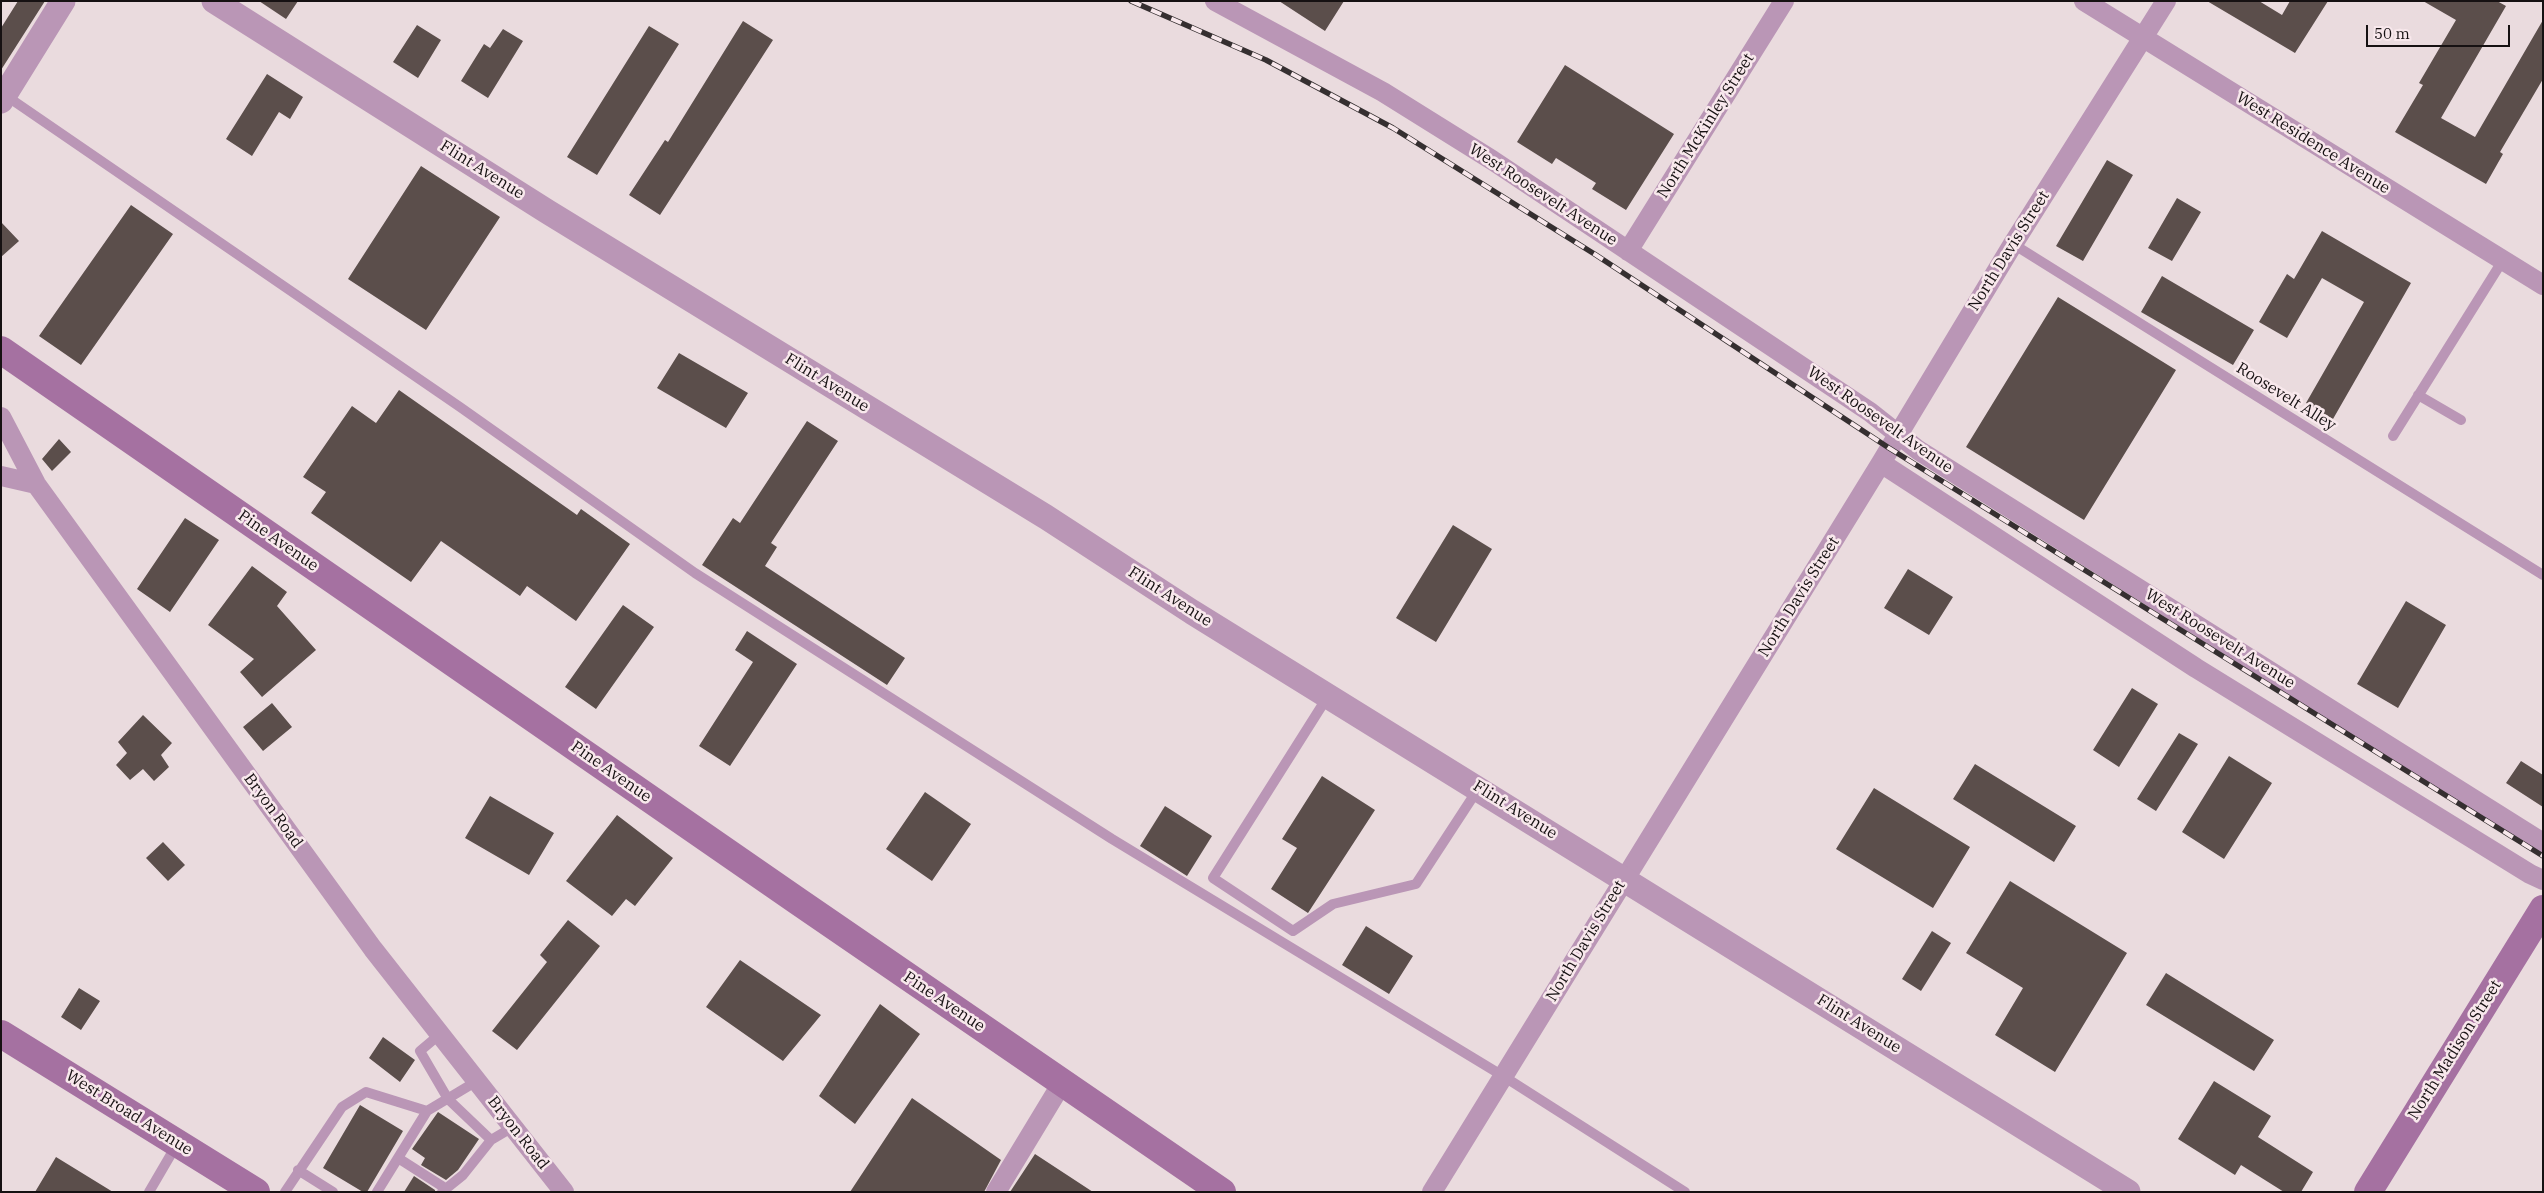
<!DOCTYPE html>
<style>
body{margin:0}
#map{position:relative;width:2544px;height:1193px;overflow:hidden;background:#eadbde;font-family:"IBM Plex Serif",serif}
canvas{display:block}
.frame{position:absolute;inset:0;border:2px solid #161112;pointer-events:none}
.scale{position:absolute;left:2366px;top:25px;width:144px;height:22px;box-sizing:border-box;border:2px solid #161112;border-top:0;padding-left:6px;font-size:15px;line-height:18px;white-space:nowrap;color:#161112;-webkit-text-stroke:4px #f8e8ec;paint-order:stroke}
</style>
<div id="map">
<canvas width="2544" height="1193"></canvas>
<div class="frame"></div>
<div class="scale">50 m</div>
</div>
<script>
const ctx = document.querySelector('canvas').getContext('2d');
ctx.lineJoin = 'round';
function fill(path, color) {
  ctx.fillStyle = color;
  ctx.fill(path, 'evenodd');
}
function poly(rows) {
  const path = new Path2D();
  for (const r of rows) {
    path.moveTo(r[0], r[1]);
    for (let i = 2; i < r.length; i += 2) path.lineTo(r[i], r[i + 1]);
  }
  return path;
}
function stroke(path, color, width, dash) {
  ctx.strokeStyle = color;
  ctx.lineWidth = width;
  ctx.lineCap = dash ? 'butt' : 'round';
  ctx.setLineDash(dash || []);
  ctx.stroke(path);
}
function label(font, color, halo, rows, align = 'center') {
  ctx.font = font + ' "IBM Plex Serif",serif';
  ctx.lineWidth = 5;
  ctx.setLineDash([]);
  ctx.textBaseline = 'middle';
  ctx.strokeStyle = halo;
  ctx.fillStyle = color;
  for (const [text, x, y, turn = 0] of rows) {
    ctx.save();
    ctx.translate(x, y);
    ctx.rotate((+turn || 0) * Math.PI / 180);
    ctx.textAlign = isNaN(turn) ? turn : align;
    if (halo) ctx.strokeText(text, 0, 0);
    ctx.fillText(text, 0, 0);
    ctx.restore();
  }
}
const building = poly([
 [18,1,45,1,1,70,1,28],
 [259,1,298,1,286,19],
 [1279,1,1344,1,1325,31],
 [2207,1,2259,1,2282,15,2290,1,2328,1,2295,53],
 [2423,1,2497,1,2506,6,2441,118,2475,137,2543,20,2543,79,2500,152,2503,154,2486,184,2395,132,2423,85,2419,83,2456,20],
 [743,21,773,40,660,215,629,195,665,140,668,142],
 [417,25,441,40,418,78,393,62],
 [649,26,679,44,597,175,567,157],
 [503,29,523,41,488,98,461,81,484,44,490,48],
 [1565,65,1674,134,1626,210,1592,189,1596,183,1556,158,1552,164,1517,142],
 [267,74,303,97,290,119,279,112,252,156,226,139],
 [2107,160,2133,175,2083,261,2056,246],
 [421,166,500,217,426,330,348,279],
 [2177,198,2201,212,2172,261,2148,248],
 [131,205,173,234,81,365,39,336],
 [1,222,19,241,1,257],
 [2322,231,2411,283,2333,419,2306,403,2364,302,2322,278,2287,338,2259,322,2287,274,2294,279],
 [2162,276,2254,330,2233,365,2141,312],
 [2058,297,2176,370,2084,520,1966,447],
 [679,353,748,393,726,428,657,388],
 [399,390,577,515,581,509,630,544,576,621,527,586,520,596,441,541,411,582,311,513,326,492,303,477,352,406,376,423],
 [807,421,838,441,771,543,777,547,765,566,905,658,887,685,702,565,733,518,740,523],
 [59,439,71,452,52,471,42,459],
 [185,518,219,540,170,612,137,589],
 [1453,525,1492,549,1436,642,1396,618],
 [252,566,287,592,277,606,316,650,262,697,240,672,254,659,208,625],
 [1908,569,1953,597,1929,635,1884,608],
 [2406,601,2446,625,2398,708,2357,684],
 [623,605,654,627,596,709,565,687],
 [747,631,797,664,730,766,699,746,753,662,735,650],
 [2132,688,2158,704,2119,767,2093,750],
 [272,703,292,727,263,751,243,727],
 [143,715,172,743,161,755,169,767,154,781,143,769,130,780,116,765,127,753,118,742],
 [2179,733,2198,744,2156,811,2137,799],
 [2229,756,2272,783,2224,859,2182,832],
 [2521,761,2543,775,2543,807,2506,783],
 [1975,764,2076,826,2054,862,1953,799],
 [1322,776,1375,810,1308,913,1271,889,1297,848,1282,839],
 [1874,788,1970,847,1933,908,1836,849],
 [925,792,971,824,932,881,886,849],
 [490,796,554,833,529,875,465,838],
 [1165,806,1212,836,1187,876,1140,846],
 [617,815,673,858,635,906,626,899,612,916,566,881],
 [163,842,185,865,168,881,146,858],
 [2010,881,2127,953,2055,1072,1995,1035,2023,988,1966,953],
 [568,920,600,946,517,1050,492,1031,547,962,540,955],
 [1366,926,1413,956,1389,994,1342,965],
 [1932,931,1951,943,1921,991,1902,979],
 [740,960,821,1015,783,1061,706,1007],
 [2166,973,2274,1040,2254,1071,2146,1005],
 [79,988,100,1001,81,1030,61,1017],
 [880,1004,920,1034,855,1124,819,1096],
 [383,1037,415,1060,400,1082,369,1058],
 [2214,1081,2271,1116,2258,1137,2313,1172,2301,1192,2284,1192,2241,1165,2235,1175,2178,1139],
 [912,1098,1001,1160,984,1192,850,1192],
 [360,1105,403,1131,367,1192,363,1192,323,1168],
 [438,1112,479,1139,458,1170,446,1180,421,1165,425,1158,412,1149],
 [1035,1154,1093,1192,1010,1192],
 [56,1157,113,1192,35,1192],
 [414,1176,435,1190,435,1192,404,1192]
]);
const service = poly([
 [5,95,460,407,695,573,1112,839,1503,1076,1685,1192],
 [2013,244,2543,575],
 [2418,395,2461,420],
 [2393,436,2503,260],
 [1328,696,1213,878,1293,931,1333,904,1416,884,1478,789],
 [439,1035,420,1051,448,1099,491,1140],
 [398,1158,445,1188],
 [298,1170,333,1192],
 [149,1192,177,1144],
 [285,1192,342,1107,366,1092,427,1111],
 [377,1192,427,1111,477,1081],
 [442,1192,463,1175,491,1140,513,1127]
]);
const minor = poly([
 [1215,1,1383,92,1492,160,1870,412,1918,450,2543,843],
 [2084,1,2543,285],
 [1628,251,1784,1],
 [1,417,36,484,373,949,564,1192],
 [1881,463,2196,668,2530,874,2543,880],
 [1,476,36,484],
 [996,1192,1062,1083],
 [1432,1192,1881,463,2013,244,2166,1]
]);
const tertiary = poly([
 [214,1,548,212,1046,517,1192,612,2128,1192],
 [1,101,63,1]
]);
const secondary = poly([
 [1,350,799,902,1222,1192],
 [1,1034,256,1192],
 [2368,1192,2543,909]
]);
const rail = poly([
 [1131,1,1266,60,1393,128,1596,255,1889,448,2543,856]
]);
const streetNames = [
 ["North McKinley Street",1706,126,-58],
 ["West Residence Avenue",2313,143,32],
 ["Flint Avenue",482,170,32],
 ["West Roosevelt Avenue",1543,195,33],
 ["North Davis Street",2009,251,-58],
 ["Flint Avenue",827,383,32],
 ["Roosevelt Alley",2286,397,32],
 ["West Roosevelt Avenue",1880,420,35],
 ["Pine Avenue",278,541,35],
 ["Flint Avenue",1170,597,33],
 ["North Davis Street",1799,597,-58],
 ["West Roosevelt Avenue",2220,639,32],
 ["Pine Avenue",611,772,35],
 ["Flint Avenue",1515,810,32],
 ["Bryon Road",273,811,54],
 ["North Davis Street",1586,941,-59],
 ["Pine Avenue",944,1002,34],
 ["Flint Avenue",1859,1024,32],
 ["North Madison Street",2455,1050,-58],
 ["West Broad Avenue",129,1113,32],
 ["Bryon Road",518,1133,52]
];
fill(building, '#5b4e4b');
stroke(service, '#ba96b6', 10);
stroke(minor, '#ba96b6', 20);
stroke(tertiary, '#ba96b6', 25);
stroke(secondary, '#a571a1', 28);
stroke(rail, '#352f30', 5.5);
stroke(rail, '#f8e8ec', 4, [11]);
label('16px', '#161112', '#f8e8ec', streetNames);
</script>
